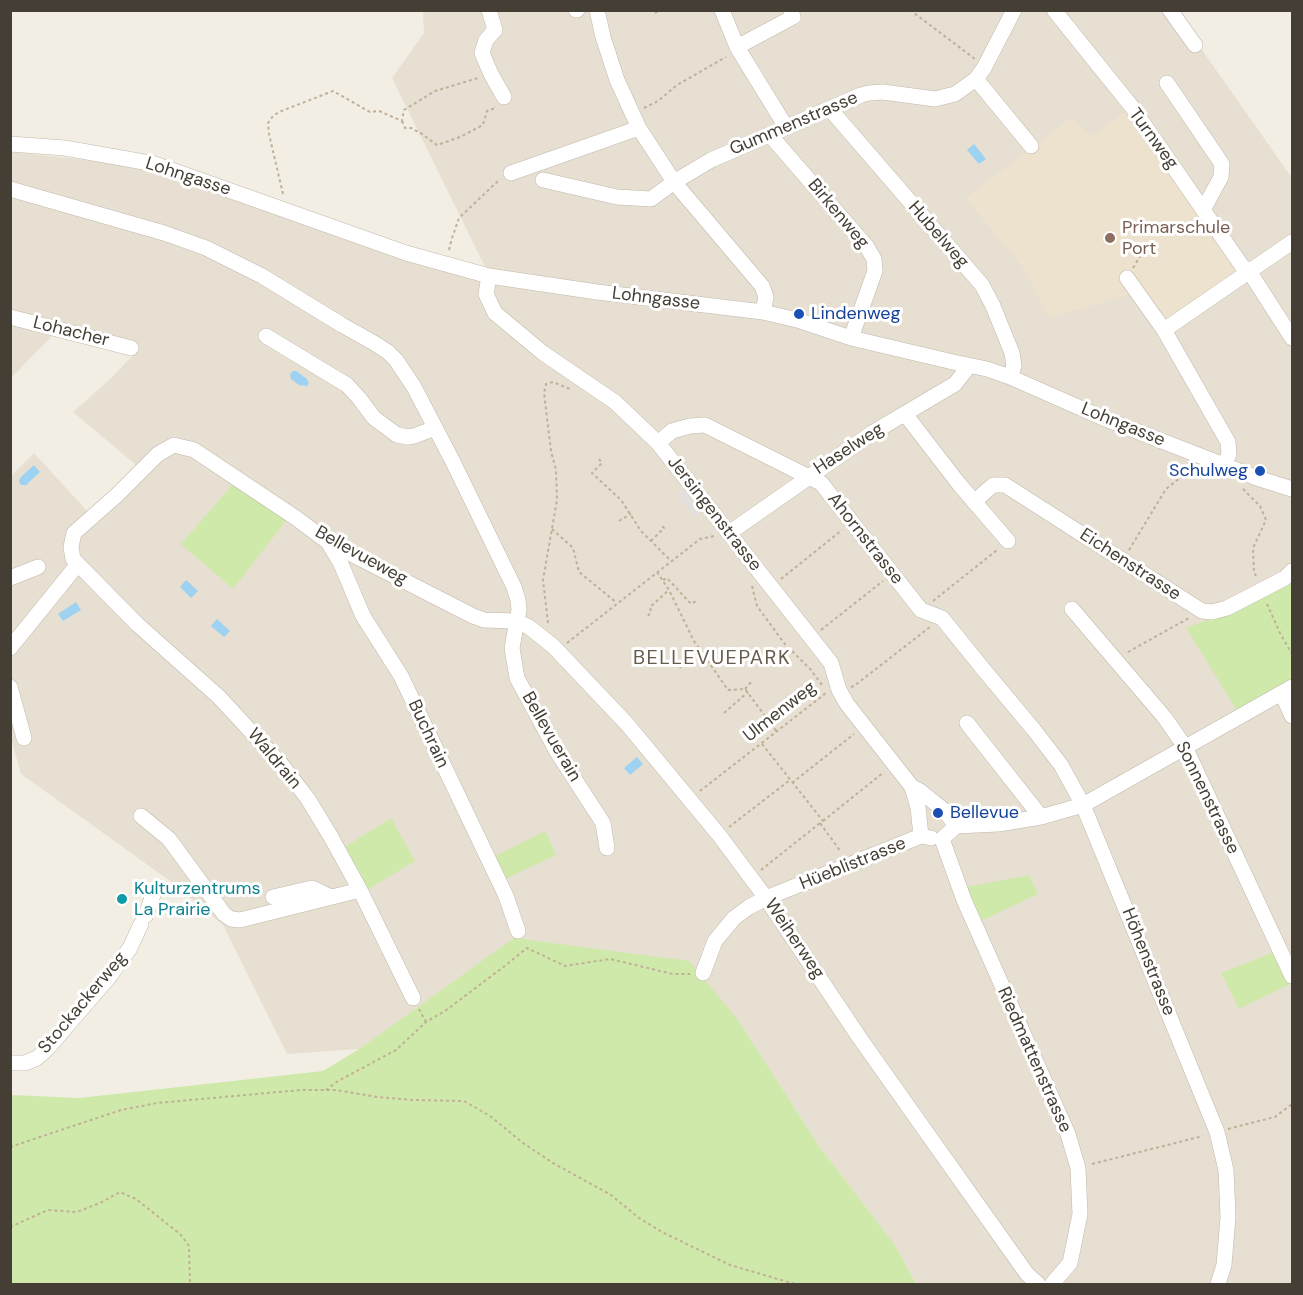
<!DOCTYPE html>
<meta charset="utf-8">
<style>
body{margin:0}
#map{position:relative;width:1303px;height:1295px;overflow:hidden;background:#f3eee4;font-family:"DM Sans",sans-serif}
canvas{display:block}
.frame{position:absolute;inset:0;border:12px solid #453e34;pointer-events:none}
</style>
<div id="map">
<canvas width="1303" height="1295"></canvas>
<div class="frame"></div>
</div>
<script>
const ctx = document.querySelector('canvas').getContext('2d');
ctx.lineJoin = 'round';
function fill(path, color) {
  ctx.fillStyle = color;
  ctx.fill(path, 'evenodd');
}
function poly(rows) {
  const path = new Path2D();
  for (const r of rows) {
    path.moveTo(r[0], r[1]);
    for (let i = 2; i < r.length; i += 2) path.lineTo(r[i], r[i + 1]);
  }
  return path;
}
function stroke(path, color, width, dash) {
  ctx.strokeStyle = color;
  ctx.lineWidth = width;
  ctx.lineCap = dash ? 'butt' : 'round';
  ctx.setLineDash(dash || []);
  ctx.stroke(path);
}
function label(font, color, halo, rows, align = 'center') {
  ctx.font = font + ' "DM Sans",sans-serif';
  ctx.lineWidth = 6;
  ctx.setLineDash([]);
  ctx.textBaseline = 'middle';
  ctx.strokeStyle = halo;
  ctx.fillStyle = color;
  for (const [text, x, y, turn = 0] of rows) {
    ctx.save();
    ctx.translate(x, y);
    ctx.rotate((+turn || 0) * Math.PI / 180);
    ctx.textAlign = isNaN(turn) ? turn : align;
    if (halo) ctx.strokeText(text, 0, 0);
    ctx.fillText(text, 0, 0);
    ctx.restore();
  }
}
const residential = poly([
 [423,11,1170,11,1200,47,1292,178,1292,1284,916,1284,895,1245,819,1146,738,1020,514,939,359,1049,287,1054,223,925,170,881,21,774,10,735,11,476,34,453,90,514,137,466,73,412,111,378,134,354,55,333,11,378,11,152,116,163,173,175,489,275,392,78,424,33]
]);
const education = poly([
 [1132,107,1249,271,1164,330,1132,294,1049,318,1024,269,965,198,1072,117,1091,136]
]);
const green = poly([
 [234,483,288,518,233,589,181,544],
 [1292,579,1292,679,1238,712,1186,628,1245,605],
 [391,818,415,861,365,891,343,848],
 [545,831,556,855,503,880,493,857],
 [1029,875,1038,894,981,921,966,887],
 [514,938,689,961,738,1020,819,1146,895,1245,916,1284,11,1284,11,1095,79,1098,323,1071,359,1049],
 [1274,952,1290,984,1239,1009,1221,973]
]);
const parking = poly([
 [684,489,702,511,695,517,677,495]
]);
const water = poly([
 [974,144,986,159,979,164,967,150],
 [293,371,296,371,306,378,309,383,307,386,299,385,291,379,290,374],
 [34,465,40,472,26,485,21,485,19,482,20,478],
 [186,580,198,591,191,598,180,587],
 [76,602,81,610,63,621,58,614],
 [217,619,230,631,224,637,211,626],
 [637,757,643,764,630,775,624,768]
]);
const path = poly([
 [910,10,975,59],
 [655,13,660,10],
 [644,108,658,101,677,85,726,57],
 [402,121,405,128,411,128,422,134,437,145,460,137,483,125,487,111,495,108,495,106],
 [283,194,269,134,268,123,273,116,279,112,333,91,370,112,379,111,402,121,404,110,435,91,478,78],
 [449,250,452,238,459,218,500,179],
 [1133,268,1146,246],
 [599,459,602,463,592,473,621,500,641,531,671,561],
 [1243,489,1260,506,1266,520,1253,548,1254,572,1256,576],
 [619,521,631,514],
 [552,529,573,548,579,572,617,603],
 [651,541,664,528,662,526],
 [1129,550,1166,489,1180,478,1186,466],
 [657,572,669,590,694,641,728,690,745,689,777,732],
 [781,579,842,530],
 [663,580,667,578,691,604,696,601,697,603],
 [752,586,757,606,784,643,811,670,822,685],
 [933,601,997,550],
 [1267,604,1280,633,1292,654],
 [648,616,651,612,650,607,669,590],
 [548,623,543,580,557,500,556,470,551,451,544,393,546,384,553,382,572,390],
 [821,630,883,581],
 [567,643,700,539,714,536],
 [1128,652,1189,618],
 [680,668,683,661,699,649],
 [851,687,854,686,930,627],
 [745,689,753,680],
 [724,713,748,692],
 [762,744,823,821,820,823,841,852],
 [792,783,854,734],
 [700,791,826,693],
 [823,821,884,772],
 [729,827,790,780],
 [761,870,820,823],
 [419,1009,426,1022],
 [326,1090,338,1081,396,1050,426,1022,445,1011,506,965,527,948,565,966,610,959,673,974,690,974],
 [1228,1129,1275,1117,1292,1104],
 [10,1147,121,1110,157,1103,301,1090,336,1090,377,1097,414,1100,464,1101,490,1116,523,1143,553,1163,611,1195,639,1218,662,1232,730,1265,795,1284],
 [1092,1164,1203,1136],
 [10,1227,48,1210,77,1212,100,1203,120,1192,136,1199,180,1234,189,1246,190,1284]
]);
const minor = poly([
 [489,10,495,30,486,40,482,53,491,74,504,97],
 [576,10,577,10],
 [597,10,603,37,617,80,639,128,674,182,762,286,766,297,763,312],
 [722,10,737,47,786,127],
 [1054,10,1132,107,1242,266,1249,271,1292,338],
 [1170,10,1195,45],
 [737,47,793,17,791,10],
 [976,79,1031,146],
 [1167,83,1222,164,1221,177,1203,210],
 [830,109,982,285,993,306,1012,353,1014,366,1010,377],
 [770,135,867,247,874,259,875,271,851,338],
 [10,144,65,148,155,164,406,253,489,276,597,292,763,312,797,320,851,338,953,362,987,369,1010,377,1103,418,1257,478,1292,489],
 [511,173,639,128],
 [543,180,617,197,651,199,674,182,711,160,861,95,869,93,883,92,935,99,955,94,976,79,984,68,1014,10],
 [10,189,164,233,206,248,262,276,342,325,374,343,388,352,396,360,414,387,453,462,514,587,518,600,519,610,512,648,517,678,557,752,603,823,607,848],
 [489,276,486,294,495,313,543,353,615,402,658,443,831,663,839,690,847,704,912,787,918,807,921,836],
 [1127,278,1164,330,1228,442,1229,454,1224,465],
 [10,317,131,348],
 [1164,330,1292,242],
 [266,336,347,385,359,398,374,418,397,435,408,437,414,436,435,428],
 [905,414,959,484,1008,541],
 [658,443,672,431,690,426,705,425,821,483,921,610,942,618,984,670,1034,730,1061,765,1083,805,1217,1132,1226,1170,1228,1217,1224,1265,1218,1284],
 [974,502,993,485,1005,485,1202,611,1212,612,1227,608,1285,578,1292,571],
 [729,533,872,433,955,384,969,366],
 [329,544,341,564,363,616,401,676,506,896,518,931],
 [10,578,38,567],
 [1072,609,1165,718,1185,747,1292,976],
 [10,648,78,564],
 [10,687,24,738],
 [1282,694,1292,716],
 [967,723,1041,817],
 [912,787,920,791,945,811,956,826],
 [141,816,169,839,224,914,231,919,240,920,360,890],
 [942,839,964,900,1068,1134,1078,1168,1080,1214,1070,1263,1052,1284],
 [942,839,956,826,998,824,1041,817,1083,805,1292,687],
 [273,897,312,888,331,897],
 [146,915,153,895],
 [703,973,715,941,734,918,749,907,766,898,921,836,931,838],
 [413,998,360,890,331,837,308,799,281,764,219,697,137,624,73,559,71,547,74,533,117,495,158,454,174,445,194,450,296,518,328,542,473,616,484,620,517,621,529,627,553,646,627,724,719,835,766,898,859,1037,934,1143,1027,1274,1038,1284],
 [10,1063,25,1063,37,1058,47,1049,109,977,130,948,141,924]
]);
const markers = [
 [1110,238,6,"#8d6e63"],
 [799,314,6,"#1a4fb4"],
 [1260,471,6,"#1a4fb4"],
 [938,813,6,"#1a4fb4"],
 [122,899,6,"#0f9aa8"]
];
const streetNames = [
 ["Gummenstrasse",794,124,-23],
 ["Turnweg",1153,139,54],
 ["Lohngasse",188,177,18],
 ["Birkenweg",838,214,50],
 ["Hubelweg",938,235,49],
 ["Lohngasse",656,299,7],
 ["Lohacher",71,332,14],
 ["Lohngasse",1123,425,22],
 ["Haselweg",849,449,-33],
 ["Jersingenstrasse",714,514,52],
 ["Ahornstrasse",865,539,52],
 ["Bellevueweg",361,556,29],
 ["Eichenstrasse",1130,565,33],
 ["Ulmenweg",780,712,-38],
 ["Buchrain",428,734,65],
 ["Bellevuerain",551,737,60],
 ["Waldrain",274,759,50],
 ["Sonnenstrasse",1207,798,64],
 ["Hüeblistrasse",853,864,-22],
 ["Weiherweg",794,939,56],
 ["Höhenstrasse",1148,962,68],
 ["Stockackerweg",83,1003,-50],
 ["Riedmattenstrasse",1034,1060,66]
];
const educationNames = [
 ["Primarschule",1122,228],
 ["Port",1122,249]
];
const transitNames = [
 ["Lindenweg",811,314],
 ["Schulweg",1248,471,"right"],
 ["Bellevue",950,813]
];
const cultureNames = [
 ["Kulturzentrums",134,889],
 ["La Prairie",134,910]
];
const neighbourhoodNames = [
 ["BELLEVUEPARK",712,659]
];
fill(residential, '#e7dfd2');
fill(education, '#ece2cd');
fill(green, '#cfe9ab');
fill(parking, '#e3e0dd');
fill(water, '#9ed2f2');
stroke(minor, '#c1b8a9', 16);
stroke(path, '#c0b097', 2, [3, 3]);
stroke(minor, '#fff', 15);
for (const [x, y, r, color] of markers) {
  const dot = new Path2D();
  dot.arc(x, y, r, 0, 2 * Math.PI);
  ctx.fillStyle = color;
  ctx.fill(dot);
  stroke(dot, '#fff', 2);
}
label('18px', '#453e34', '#fff', streetNames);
label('18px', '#785e54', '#fff', educationNames, 'left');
label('18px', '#164399', '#fff', transitNames, 'left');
label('18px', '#0d838f', '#fff', cultureNames, 'left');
ctx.letterSpacing = '1.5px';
label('20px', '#685b4b', '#fff', neighbourhoodNames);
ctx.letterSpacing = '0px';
</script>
